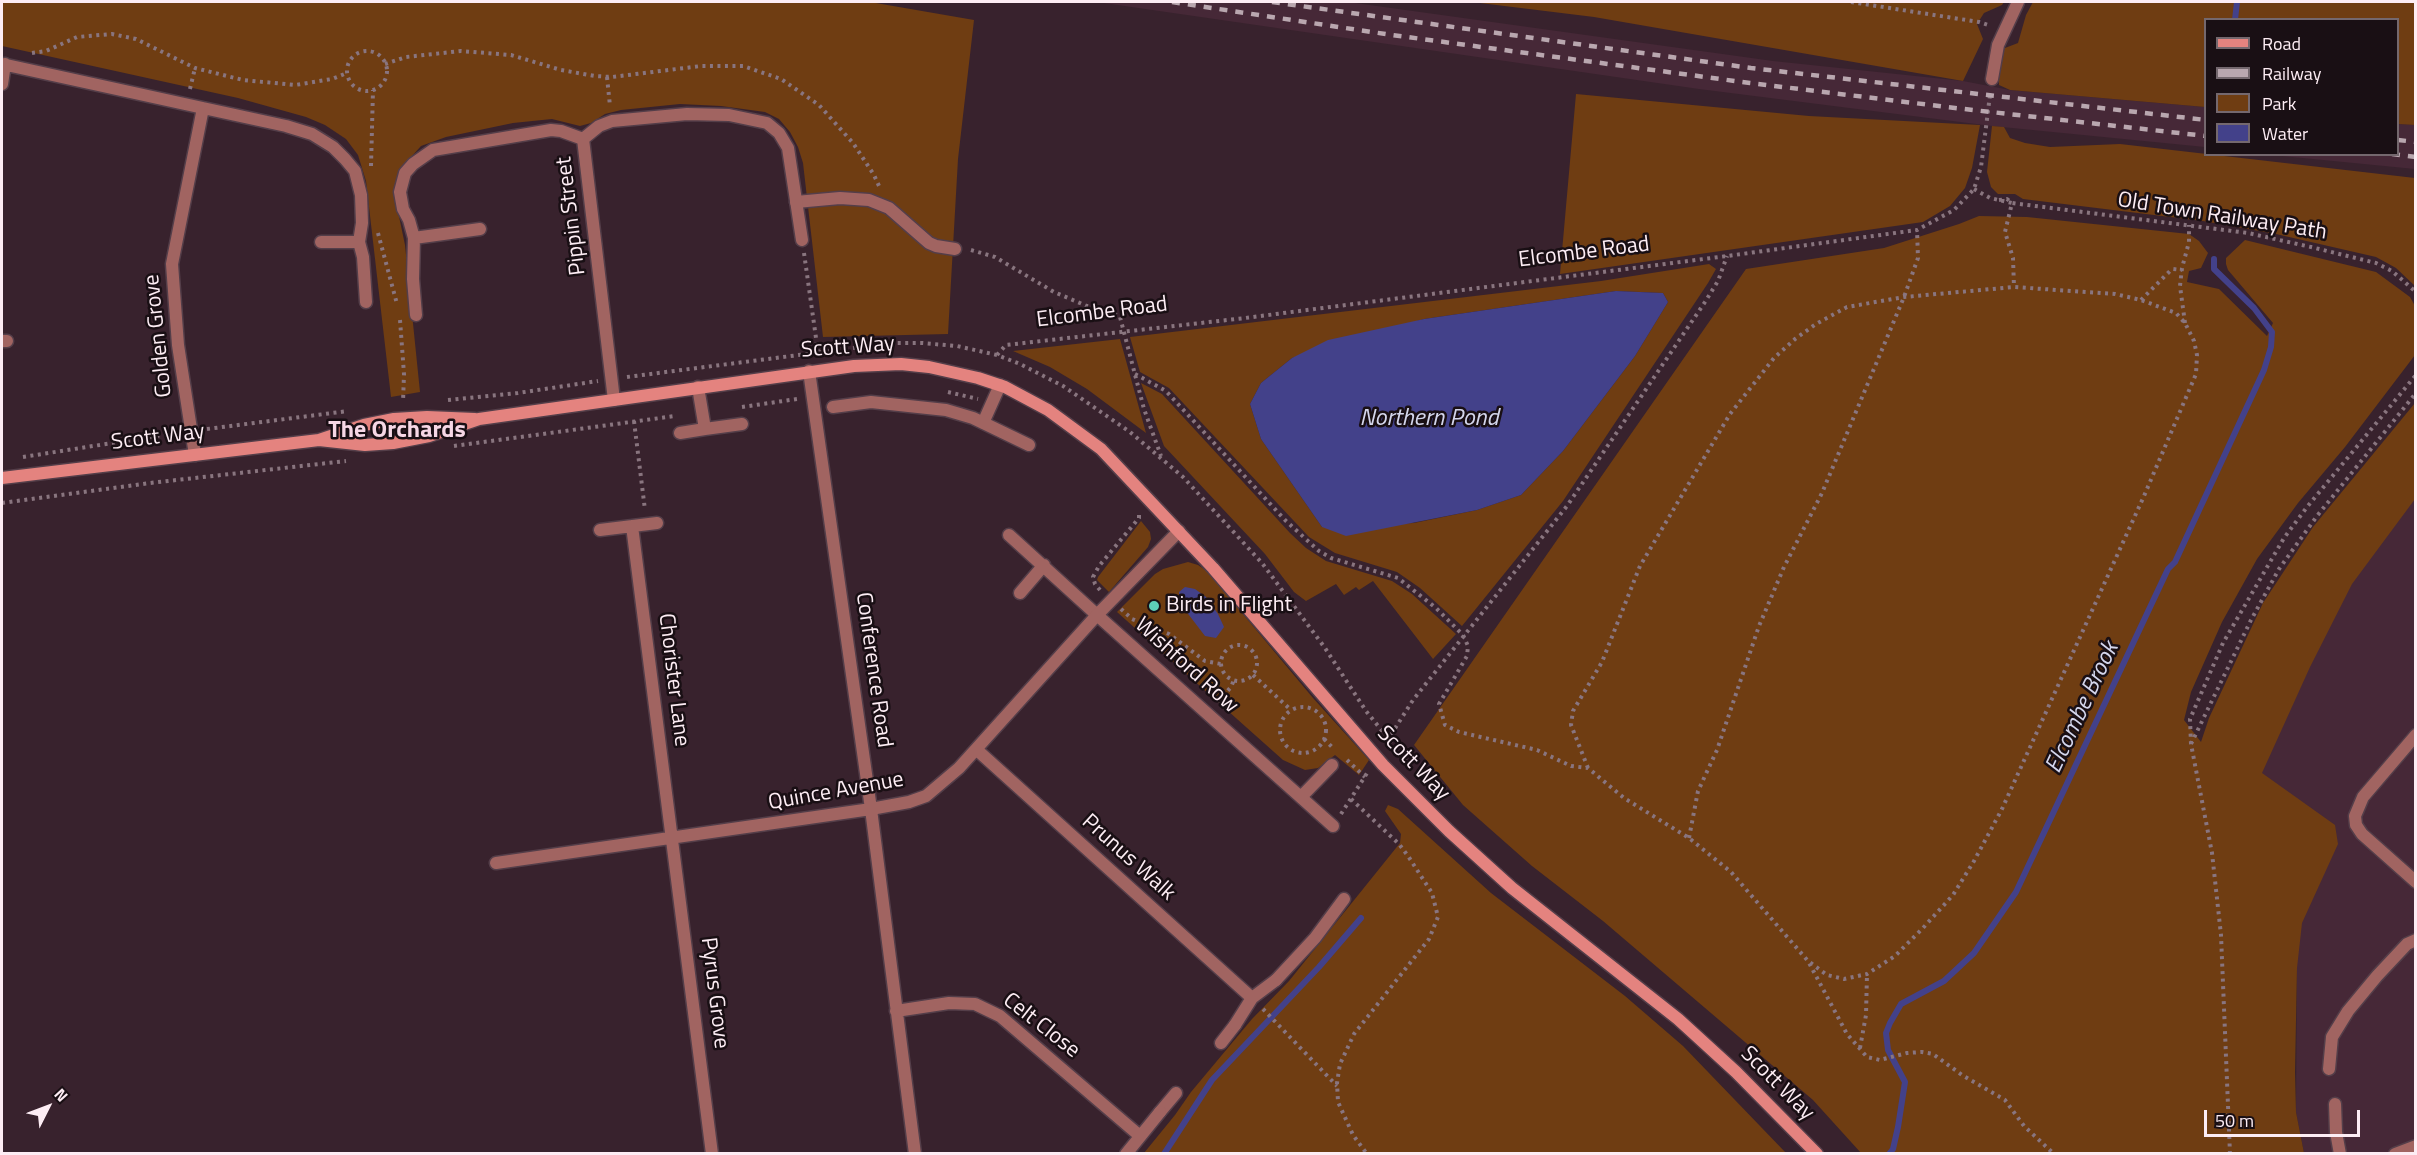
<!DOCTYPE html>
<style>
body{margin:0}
#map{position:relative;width:2417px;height:1155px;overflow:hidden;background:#38222d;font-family:"Titillium Web",sans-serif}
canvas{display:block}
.frame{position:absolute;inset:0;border:3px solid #fdedf4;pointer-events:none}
.legend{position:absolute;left:2204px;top:18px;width:195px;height:138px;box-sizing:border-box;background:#190f14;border:2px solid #74686e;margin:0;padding:8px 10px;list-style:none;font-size:18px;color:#fdedf4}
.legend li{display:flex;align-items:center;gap:12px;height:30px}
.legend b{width:30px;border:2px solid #74686e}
.north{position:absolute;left:18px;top:1077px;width:60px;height:60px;-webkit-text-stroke:4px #190f14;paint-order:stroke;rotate:48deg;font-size:16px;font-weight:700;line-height:24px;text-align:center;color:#fdedf4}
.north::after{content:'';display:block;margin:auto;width:21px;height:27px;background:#fdedf4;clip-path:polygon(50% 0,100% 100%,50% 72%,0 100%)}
.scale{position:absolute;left:2204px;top:1110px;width:156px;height:27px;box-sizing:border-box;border:3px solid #fdedf4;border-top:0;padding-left:8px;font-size:18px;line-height:21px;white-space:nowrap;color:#fdedf4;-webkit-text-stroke:4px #190f14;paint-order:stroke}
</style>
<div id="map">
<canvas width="2417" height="1155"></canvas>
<div class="frame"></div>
<ul class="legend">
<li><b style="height:8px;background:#e4837f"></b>Road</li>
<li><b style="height:8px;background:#b9a7af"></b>Railway</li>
<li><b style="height:16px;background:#6f3d12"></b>Park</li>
<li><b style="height:16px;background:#43418a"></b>Water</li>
</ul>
<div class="north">N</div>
<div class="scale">50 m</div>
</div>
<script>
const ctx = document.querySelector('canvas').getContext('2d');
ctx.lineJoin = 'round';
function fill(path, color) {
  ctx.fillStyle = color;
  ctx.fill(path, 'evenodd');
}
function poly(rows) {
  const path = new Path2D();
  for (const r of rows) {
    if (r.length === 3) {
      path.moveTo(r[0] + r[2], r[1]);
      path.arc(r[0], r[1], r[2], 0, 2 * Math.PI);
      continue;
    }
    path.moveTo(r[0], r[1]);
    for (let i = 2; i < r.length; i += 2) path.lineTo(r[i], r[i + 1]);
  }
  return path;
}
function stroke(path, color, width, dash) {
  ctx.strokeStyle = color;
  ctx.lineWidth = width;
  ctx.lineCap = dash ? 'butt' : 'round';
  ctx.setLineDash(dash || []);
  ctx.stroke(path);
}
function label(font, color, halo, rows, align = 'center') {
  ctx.font = font + ' "Titillium Web",sans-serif';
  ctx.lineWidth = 5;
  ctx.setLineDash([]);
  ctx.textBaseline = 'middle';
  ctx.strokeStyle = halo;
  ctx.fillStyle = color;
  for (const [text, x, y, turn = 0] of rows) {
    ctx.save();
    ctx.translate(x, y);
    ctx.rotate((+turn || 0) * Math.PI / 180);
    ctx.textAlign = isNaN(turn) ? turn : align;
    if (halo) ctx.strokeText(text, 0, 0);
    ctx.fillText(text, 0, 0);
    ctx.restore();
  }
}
const built = poly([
 [1097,2,1348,2,1773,61,1963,81,2010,90,2205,107,2205,147,1992,126,1699,89],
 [2398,124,2415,125,2415,169,2272,155,2398,154],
 [2415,466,2415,1153,2304,1153,2296,1112,2297,968,2251,761]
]);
const green = poly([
 [2,2,870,2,974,20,958,159,948,334,823,337,803,163,798,147,790,132,779,119,765,112,721,106,680,104,621,110,605,114,591,123,580,126,552,119,513,123,446,137,421,146,404,165,397,180,396,202,405,245,420,392,391,397,366,181,358,155,346,139,325,125,306,117,238,98,2,46],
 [1472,2,2004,2,2002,5,1984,13,1977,24,1983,39,1963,81,1594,17],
 [2033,2,2415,2,2415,125,2398,124,2398,20,2206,20,2205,107,2010,90,1999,85,1999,63,2005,48,2018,43,2026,15],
 [1576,94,1809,116,1980,125,1972,168,1965,188,1950,206,1923,222,1560,274],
 [1992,126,2004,127,2010,138,2025,143,2050,147,2120,144,2415,178,2415,286,2396,268,2376,257,2276,234,2203,221,2023,199,2015,194,1998,194,1991,187,1987,172],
 [1979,216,2027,217,2189,234,2199,241,2208,253,2201,268,2189,271,2187,282,2219,289,2267,336,2273,323,2228,270,2226,264,2226,258,2245,240,2376,272,2410,297,2415,306,2415,355,2345,447,2298,503,2257,559,2222,622,2191,692,2184,720,2201,742,2209,718,2263,603,2313,527,2415,403,2415,499,2352,584,2310,667,2262,773,2335,825,2338,844,2302,923,2297,968,2295,1072,2296,1112,2304,1153,1861,1153,1813,1100,1603,921,1532,866,1463,805,1414,745,1746,269,1884,248,1959,224],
 [1709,264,1716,269,1708,283,1563,501,1462,626,1420,588,1397,572,1335,553,1309,537,1169,388,1140,372,1130,337,1601,281],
 [1616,291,1663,293,1668,302,1635,356,1563,451,1521,495,1477,510,1414,523,1322,527,1261,439,1250,404,1261,383,1292,358,1424,319],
 [1120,339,1146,433,1087,389,1050,367,1013,351],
 [1141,383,1162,394,1290,533,1306,548,1326,561,1392,581,1412,594,1456,634,1433,659,1373,581,1359,590,1356,587,1344,595,1336,584,1306,601,1294,592,1265,554,1164,446],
 [1141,521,1150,532,1151,539,1148,547,1109,592,1097,580,1098,577],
 [1188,562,1198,565,1207,571,1313,698,1369,760,1359,775,1335,755,1318,768,1305,770,1283,760,1117,612,1155,574,1163,569],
 [1388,805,1398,809,1491,893,1625,996,1683,1046,1786,1153,1144,1153,1175,1115,1191,1092,1252,1019,1289,981,1400,843,1401,834,1385,811]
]);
const water = poly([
 [1616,291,1663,293,1668,302,1635,356,1563,451,1521,495,1477,510,1346,536,1322,527,1261,439,1250,404,1261,383,1292,358,1328,340,1424,319],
 [1185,587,1195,589,1206,597,1218,614,1224,627,1216,638,1205,636,1179,602,1179,592]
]);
const stream = poly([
 [2235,20,2237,2],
 [1164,1154,1212,1080,1319,967,1361,918],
 [1889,1154,1893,1149,1898,1127,1905,1082,1888,1050,1886,1033,1890,1023,1901,1004,1944,981,1974,953,2016,892,2168,569,2175,562,2264,370,2271,347,2272,332,2254,308,2214,269,2214,259]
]);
const path = poly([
 [1851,2,1979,22,1991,26],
 [367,71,20],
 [32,53,46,51,77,37,112,34,136,39,195,68,243,80,295,85,332,79,347,73],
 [385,64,406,57,461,51,511,55,561,70,595,76,612,77,701,66,743,66,781,79,819,105,853,143,874,175,879,186],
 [607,77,610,106],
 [190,89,195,68],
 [371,166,373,90],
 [1974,189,1990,198,2012,203,2005,232,2013,258,2014,287],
 [1999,200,2007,199,2012,203,2248,233,2311,247,2376,263,2392,271,2416,292],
 [378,233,397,304],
 [971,250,995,257,1054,292,1087,306,1110,311,1120,317,1144,409,1161,456],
 [804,253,818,352],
 [2141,300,2170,271,2173,269,2182,270],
 [400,320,404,374,403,402],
 [2185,323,2180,286,2182,268,2189,242,2189,225],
 [853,348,897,343,922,343,957,346,997,355,1020,364,1063,386,1130,432,1183,477,1262,563,1325,648,1366,711,1413,769],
 [997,355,1006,345,1245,318,1727,256,1917,230,1954,210,1974,189,1981,167,1990,95],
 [1135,374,1166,391,1286,521,1319,551,1331,558,1398,578,1436,608,1463,635,1468,646,1467,656,1439,704,1445,725,1459,732,1537,750,1571,766,1588,768,1624,798,1689,838,1731,872,1808,961,1847,1034,1867,1057,1880,1060,1907,1053,1922,1052,1933,1054,1962,1075,2005,1100,2024,1126,2054,1154],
 [627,377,830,351],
 [948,392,978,399],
 [448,400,518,393,598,381],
 [742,407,797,399],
 [634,421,645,510],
 [207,429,348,411],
 [454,446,675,416],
 [23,457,176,433],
 [2,503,150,483,346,461],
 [1100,590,1095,584,1093,577,1099,566,1139,518,1139,514],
 [1121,609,1132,619,1169,634,1205,661,1221,664],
 [1239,663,18],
 [1253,675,1291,710],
 [1218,702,1231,687,1234,680],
 [1303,730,23],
 [1324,739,1334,749],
 [1387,741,1413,700,1567,506,1705,302,1718,281,1727,256],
 [2191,744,2251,620,2279,569,2317,516,2416,393],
 [1347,760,1365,777],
 [1588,768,1571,725,1573,711,1602,662,1640,566,1730,414,1774,358,1795,339,1816,324,1847,307,1904,297,2014,287,2115,294,2141,300,2176,313,2185,323,2194,341,2197,355,2196,374,2144,496,2002,809,1974,861,1953,895,1923,928,1895,956,1867,974,1844,979,1827,975,1808,961],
 [1351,799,1399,844,1408,856,1432,893,1438,917,1429,939,1354,1034,1340,1064,1337,1083,1338,1102,1353,1135,1367,1154],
 [1341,814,1369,770],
 [1689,838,1698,791,1717,750,1759,626,1784,567,1822,493,1904,297,1918,258,1917,230],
 [1263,1009,1337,1086],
 [1860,1048,1866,1015,1867,974],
 [2230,1154,2221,935,2212,853,2191,744,2190,719,2223,643,2284,538,2307,507,2416,375]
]);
const lane = poly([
 [796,202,840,198,869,200,889,208,929,243,936,246,955,249],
 [698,387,705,429,742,424],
 [833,407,871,402,946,410,973,418,1029,445],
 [983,423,1000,385],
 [680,433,705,429],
 [1009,535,1097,615],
 [1020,593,1044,565],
 [1276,980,1315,938,1344,899],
 [1221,1043,1235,1025],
 [2329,1069,2332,1037,2348,1011,2377,976,2407,944,2416,940],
 [2335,1104,2336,1132,2340,1154],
 [1160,1112,1176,1093],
 [2395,1154,2416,1146]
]);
const street = poly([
 [2,64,203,108,172,264,178,345,195,455],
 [1992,79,1998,45,2018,2],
 [2,84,5,64],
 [203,108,286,126,312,134,333,147,345,159,355,171,361,195,362,223,359,242,363,257,366,302],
 [583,139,599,126,612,121,687,114,729,115,767,123,779,133,788,148,802,240],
 [414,238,480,229],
 [321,242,359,242],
 [416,315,413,279,414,238,409,220,403,209,400,192,405,173,413,164,433,150,551,130,561,131,583,139,614,400],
 [2,341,7,341],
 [809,371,871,809,915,1154],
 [632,526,712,1154],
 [600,530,657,523],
 [1097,615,1333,826],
 [2416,735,2363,797,2355,816,2356,825,2362,834,2416,882],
 [977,750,1252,998],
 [1301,797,1332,765],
 [496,863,871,809,909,802,926,796,959,768,1097,615,1179,531],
 [896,1011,949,1003,975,1004,1000,1016,1140,1136],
 [1235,1025,1252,998,1276,980],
 [1126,1154,1160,1112]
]);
const secondary = poly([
 [319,440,365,445,393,443,429,436,479,419,854,366,901,364,929,367,978,378,1005,387,1048,410,1101,449,1213,568,1383,765,1449,831,1512,888,1678,1019,1736,1072,1817,1154],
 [2,478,319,440,364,425,394,419,427,417,475,419]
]);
const rail = poly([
 [1172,2,1392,35,1750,83,1955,108,2206,136],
 [1272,2,1751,68,2206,120],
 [2398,140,2416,142],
 [2392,154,2416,157]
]);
const markers = [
 [1154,606,6,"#5dceb9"]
];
const streetNames = [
 ["Pippin Street",572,216,-97],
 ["Old Town Railway Path",2222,217,9],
 ["Elcombe Road",1584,253,-7],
 ["Elcombe Road",1102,313,-7],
 ["Golden Grove",159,336,-96],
 ["Scott Way",848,348,-4],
 ["Scott Way",158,438,-7],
 ["Wishford Row",1186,666,42],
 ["Conference Road",873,670,82],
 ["Chorister Lane",673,680,83],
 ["Scott Way",1413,764,46],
 ["Quince Avenue",836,792,-10],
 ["Prunus Walk",1128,858,42],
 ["Pyrus Grove",714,993,83],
 ["Celt Close",1041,1026,38],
 ["Scott Way",1777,1084,45]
];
const poiNames = [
 ["Birds in Flight",1166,606]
];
const waterNames = [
 ["Northern Pond",1429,419],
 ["Elcombe Brook",2083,708,-65]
];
const neighbourhoodNames = [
 ["The Orchards",397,431]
];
fill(built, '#462837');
fill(green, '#6f3d12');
fill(water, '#43418a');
stroke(stream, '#43418a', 6);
stroke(lane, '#543e49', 15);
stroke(street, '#543e49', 15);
stroke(secondary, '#543e49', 15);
stroke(path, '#89757f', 4, [3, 4.5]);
stroke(lane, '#a16461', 12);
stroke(street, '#a16461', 12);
stroke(secondary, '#e4837f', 12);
stroke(rail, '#b9a7af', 4.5, [8, 8]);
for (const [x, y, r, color] of markers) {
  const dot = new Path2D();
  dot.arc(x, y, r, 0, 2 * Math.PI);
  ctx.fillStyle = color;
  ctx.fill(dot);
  stroke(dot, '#190f14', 2);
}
label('22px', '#fdedf4', '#190f14', streetNames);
label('22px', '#fdedf4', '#190f14', poiNames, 'left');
label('italic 24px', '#d4d6ec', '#190f14', waterNames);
label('bold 24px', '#f6d7e5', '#190f14', neighbourhoodNames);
</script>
